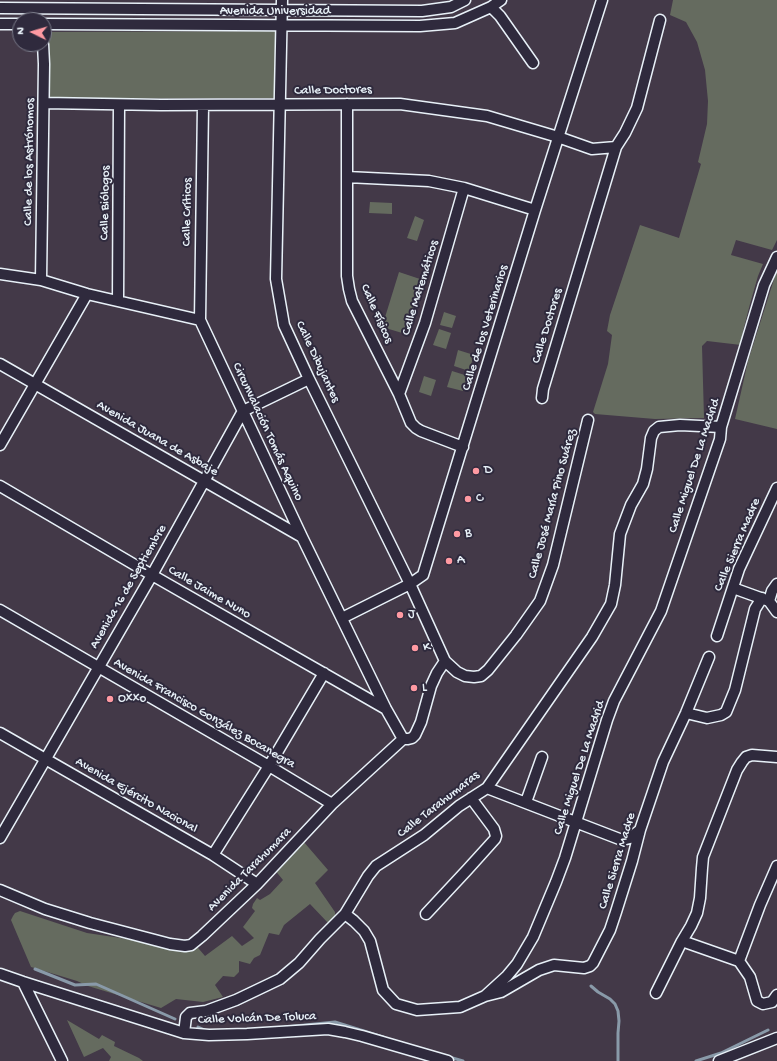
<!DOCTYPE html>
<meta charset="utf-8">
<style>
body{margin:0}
#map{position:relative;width:777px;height:1061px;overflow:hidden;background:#433948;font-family:"Gochi Hand",sans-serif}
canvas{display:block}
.north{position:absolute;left:12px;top:12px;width:40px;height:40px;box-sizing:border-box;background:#2f2a3d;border:1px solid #797a88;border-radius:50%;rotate:275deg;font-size:11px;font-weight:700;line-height:16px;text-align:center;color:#e8f1f8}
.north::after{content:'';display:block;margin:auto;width:14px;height:18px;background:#ff9aa2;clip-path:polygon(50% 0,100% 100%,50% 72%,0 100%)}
</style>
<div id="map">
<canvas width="777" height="1061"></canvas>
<div class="north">N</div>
</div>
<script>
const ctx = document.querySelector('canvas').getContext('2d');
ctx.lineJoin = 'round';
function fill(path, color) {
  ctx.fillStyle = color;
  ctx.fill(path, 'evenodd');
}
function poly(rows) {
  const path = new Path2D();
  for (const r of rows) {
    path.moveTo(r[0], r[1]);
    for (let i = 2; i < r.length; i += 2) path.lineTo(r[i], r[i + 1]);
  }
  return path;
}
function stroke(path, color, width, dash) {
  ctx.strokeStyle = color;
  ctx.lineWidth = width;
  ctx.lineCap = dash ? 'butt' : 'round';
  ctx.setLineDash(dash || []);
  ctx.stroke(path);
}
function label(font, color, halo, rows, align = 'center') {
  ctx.font = font + ' "Gochi Hand",sans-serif';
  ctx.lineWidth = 4;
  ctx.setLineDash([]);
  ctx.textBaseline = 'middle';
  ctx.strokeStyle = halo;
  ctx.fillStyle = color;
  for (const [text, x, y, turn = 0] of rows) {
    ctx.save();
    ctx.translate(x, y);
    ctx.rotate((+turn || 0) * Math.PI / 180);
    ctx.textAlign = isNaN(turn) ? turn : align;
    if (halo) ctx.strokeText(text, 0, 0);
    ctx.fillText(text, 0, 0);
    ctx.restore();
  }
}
const green = poly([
 [673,0,777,0,777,240,772,250,736,240,731,255,763,264,758,276,750,304,743,331,741,345,707,341,702,346,704,418,655,419,595,414,593,412,608,364,612,335,607,331,610,315,640,225,679,238,701,164,698,162,707,124,708,101,705,70,697,42,686,22,670,15],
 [277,31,277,98,48,99,47,32],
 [370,202,392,203,392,214,369,213],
 [415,216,424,220,417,241,407,238],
 [777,270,777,429,735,419,748,361],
 [399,272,426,281,409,335,382,327],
 [444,312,456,316,452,328,440,325],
 [439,329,451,333,446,349,433,345],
 [458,350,474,355,469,371,454,366],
 [452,371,468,376,463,391,447,387],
 [424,376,436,380,431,396,419,392],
 [303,841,328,870,315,883,335,912,335,919,329,924,310,904,284,925,279,935,269,933,260,955,254,958,250,964,239,961,239,972,234,977,223,976,215,985,223,997,203,1002,176,999,161,1008,88,986,77,981,31,967,11,920,13,916,15,913,20,911,87,933,134,940,170,940,193,942,205,956,232,936,242,946,254,938,243,927,255,911,252,908,253,904,257,898,260,900,270,894,283,880,274,869],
 [67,1020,99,1039,102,1035,115,1042,114,1046,139,1058,143,1061,109,1061,111,1057,103,1048,84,1057]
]);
const stream = poly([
 [35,969,75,985,96,984,175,1019],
 [591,986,598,992,610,999,615,1004,618,1011,619,1021,618,1033,618,1061],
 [198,1027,207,1031],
 [285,1027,335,1022,383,1037],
 [449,1057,463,1061],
 [696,1061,721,1053,768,1030]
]);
const minor = poly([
 [282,0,276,279,284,325,309,379,410,584,445,661,457,672,465,676,474,677,481,676,488,670,516,635,540,601,553,565,588,420],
 [491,7,500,16,533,63],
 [0,8,422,11,451,7,465,0],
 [0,24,20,24],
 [44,24,420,26,455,23,491,7,501,0],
 [44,103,161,105,400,104,487,116,558,137,592,149,616,147],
 [347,104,347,276,349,289,352,301,399,394,411,423,416,428,421,431,463,447],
 [203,105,200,320,302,537,386,709,403,739],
 [347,177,429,181,464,188,535,210],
 [0,274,41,280,87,294,200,320],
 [41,280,44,64,43,44],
 [118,301,119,105],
 [0,364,302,537],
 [399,394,425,323,464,188],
 [542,398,543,389,616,147,625,133,637,108,660,20],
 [0,445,87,294],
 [0,486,152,575,386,709],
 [733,588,769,601,777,612],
 [769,601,772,591,777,584],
 [0,610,269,766,332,804],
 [342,618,410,584,423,575,535,210,602,0],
 [717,636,739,569,777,488],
 [686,713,707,718,721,715,726,712,735,690,755,609,762,598],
 [0,733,213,855,257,884],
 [487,788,622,840,630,838,640,830],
 [526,802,542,757],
 [0,838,152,575,243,411,309,379],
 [213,855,269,766,324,673],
 [0,890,45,909,90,923,170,944,185,946,191,945,202,936,257,884,332,804,403,739,408,739,412,738,415,735,421,722,431,686,437,673,445,661],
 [345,914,354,921,364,931,370,941,383,990,396,1004,417,1010,460,1007,485,996,507,976,517,964,533,937,556,882,565,858,607,720,614,701,661,611,720,439,721,427,764,285,777,257],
 [426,914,467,870,495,839,496,836,494,829,471,798],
 [682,941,739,961,750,977,757,1001,763,1004,772,1002,777,995],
 [739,961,760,905,777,866],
 [0,974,23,982,184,1033,209,1035,247,1034,328,1029,345,1032,362,1036,448,1061],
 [23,982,62,1061],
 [656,993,682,941,691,926,697,913,700,898,702,868,703,857,737,770,742,762,746,757,752,755,777,757],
 [485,996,501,992,539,970,554,965,584,968,590,966,593,963,610,930,616,912,632,861,640,830,663,762,686,713,709,657],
 [184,1033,186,1017,190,1013,206,1011,236,1000,280,979,299,963,320,939,345,914,368,876,376,866,424,835,459,806,487,788,592,637,611,604,615,585,620,534,631,505,643,484,647,469,651,438,654,431,659,427,680,425,721,427],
 [719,1061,777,1038]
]);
const markers = [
 [476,471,4,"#ff9aa2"],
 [468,499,4,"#ff9aa2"],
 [457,534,4,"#ff9aa2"],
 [449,561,4,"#ff9aa2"],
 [400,615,4,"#ff9aa2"],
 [415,648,4,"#ff9aa2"],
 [414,688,4,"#ff9aa2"],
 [110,699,4,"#ff9aa2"]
];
const streetNames = [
 ["Avenida Universidad",275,12],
 ["Calle Doctores",333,91,-1],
 ["Calle de los Astrónomos",30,162,-89],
 ["Calle Biólogos",106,203,-89],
 ["Calle Críticos",188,212,-89],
 ["Calle Matemáticos",421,288,-73],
 ["Calle Físicos",376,314,66],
 ["Calle Doctores",548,326,-73],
 ["Calle de los Veterinarios",486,328,-73],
 ["Calle Dibujantes",317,362,65],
 ["Circunvalación Tomás Aquino",267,432,65],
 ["Avenida Juana de Asbaje",157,439,30],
 ["Calle Miguel De La Madrid",695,466,-72],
 ["Calle José María Pino Suárez",553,504,-75],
 ["Calle Sierra Madre",738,545,-67],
 ["Avenida 16 de Septiembre",129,587,-60],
 ["Calle Jaime Nuno",209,593,30],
 ["Avenida Francisco González Bocanegra",204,714,30],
 ["Calle Miguel De La Madrid",580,768,-72],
 ["Avenida Ejército Nacional",136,796,30],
 ["Calle Tarahumaras",439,805,-38],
 ["Calle Sierra Madre",618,861,-73],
 ["Avenida Tarahumara",250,870,-45],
 ["Calle Volcán De Toluca",257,1019,-2]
];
const poiNames = [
 ["D",484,471],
 ["C",476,499],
 ["B",465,534],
 ["A",457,561],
 ["J",408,615],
 ["K",423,648],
 ["L",422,688],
 ["Oxxo",118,699]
];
fill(green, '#656b5f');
stroke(stream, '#899aa9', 3);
stroke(minor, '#e8f1f8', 13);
stroke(minor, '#2f2a3d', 10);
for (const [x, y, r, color] of markers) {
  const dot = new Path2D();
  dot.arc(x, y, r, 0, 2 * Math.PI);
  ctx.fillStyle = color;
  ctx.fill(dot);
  stroke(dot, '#2f2a3d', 1.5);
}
label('13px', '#e8f1f8', '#2f2a3d', streetNames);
label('13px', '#e8f1f8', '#2f2a3d', poiNames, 'left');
</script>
